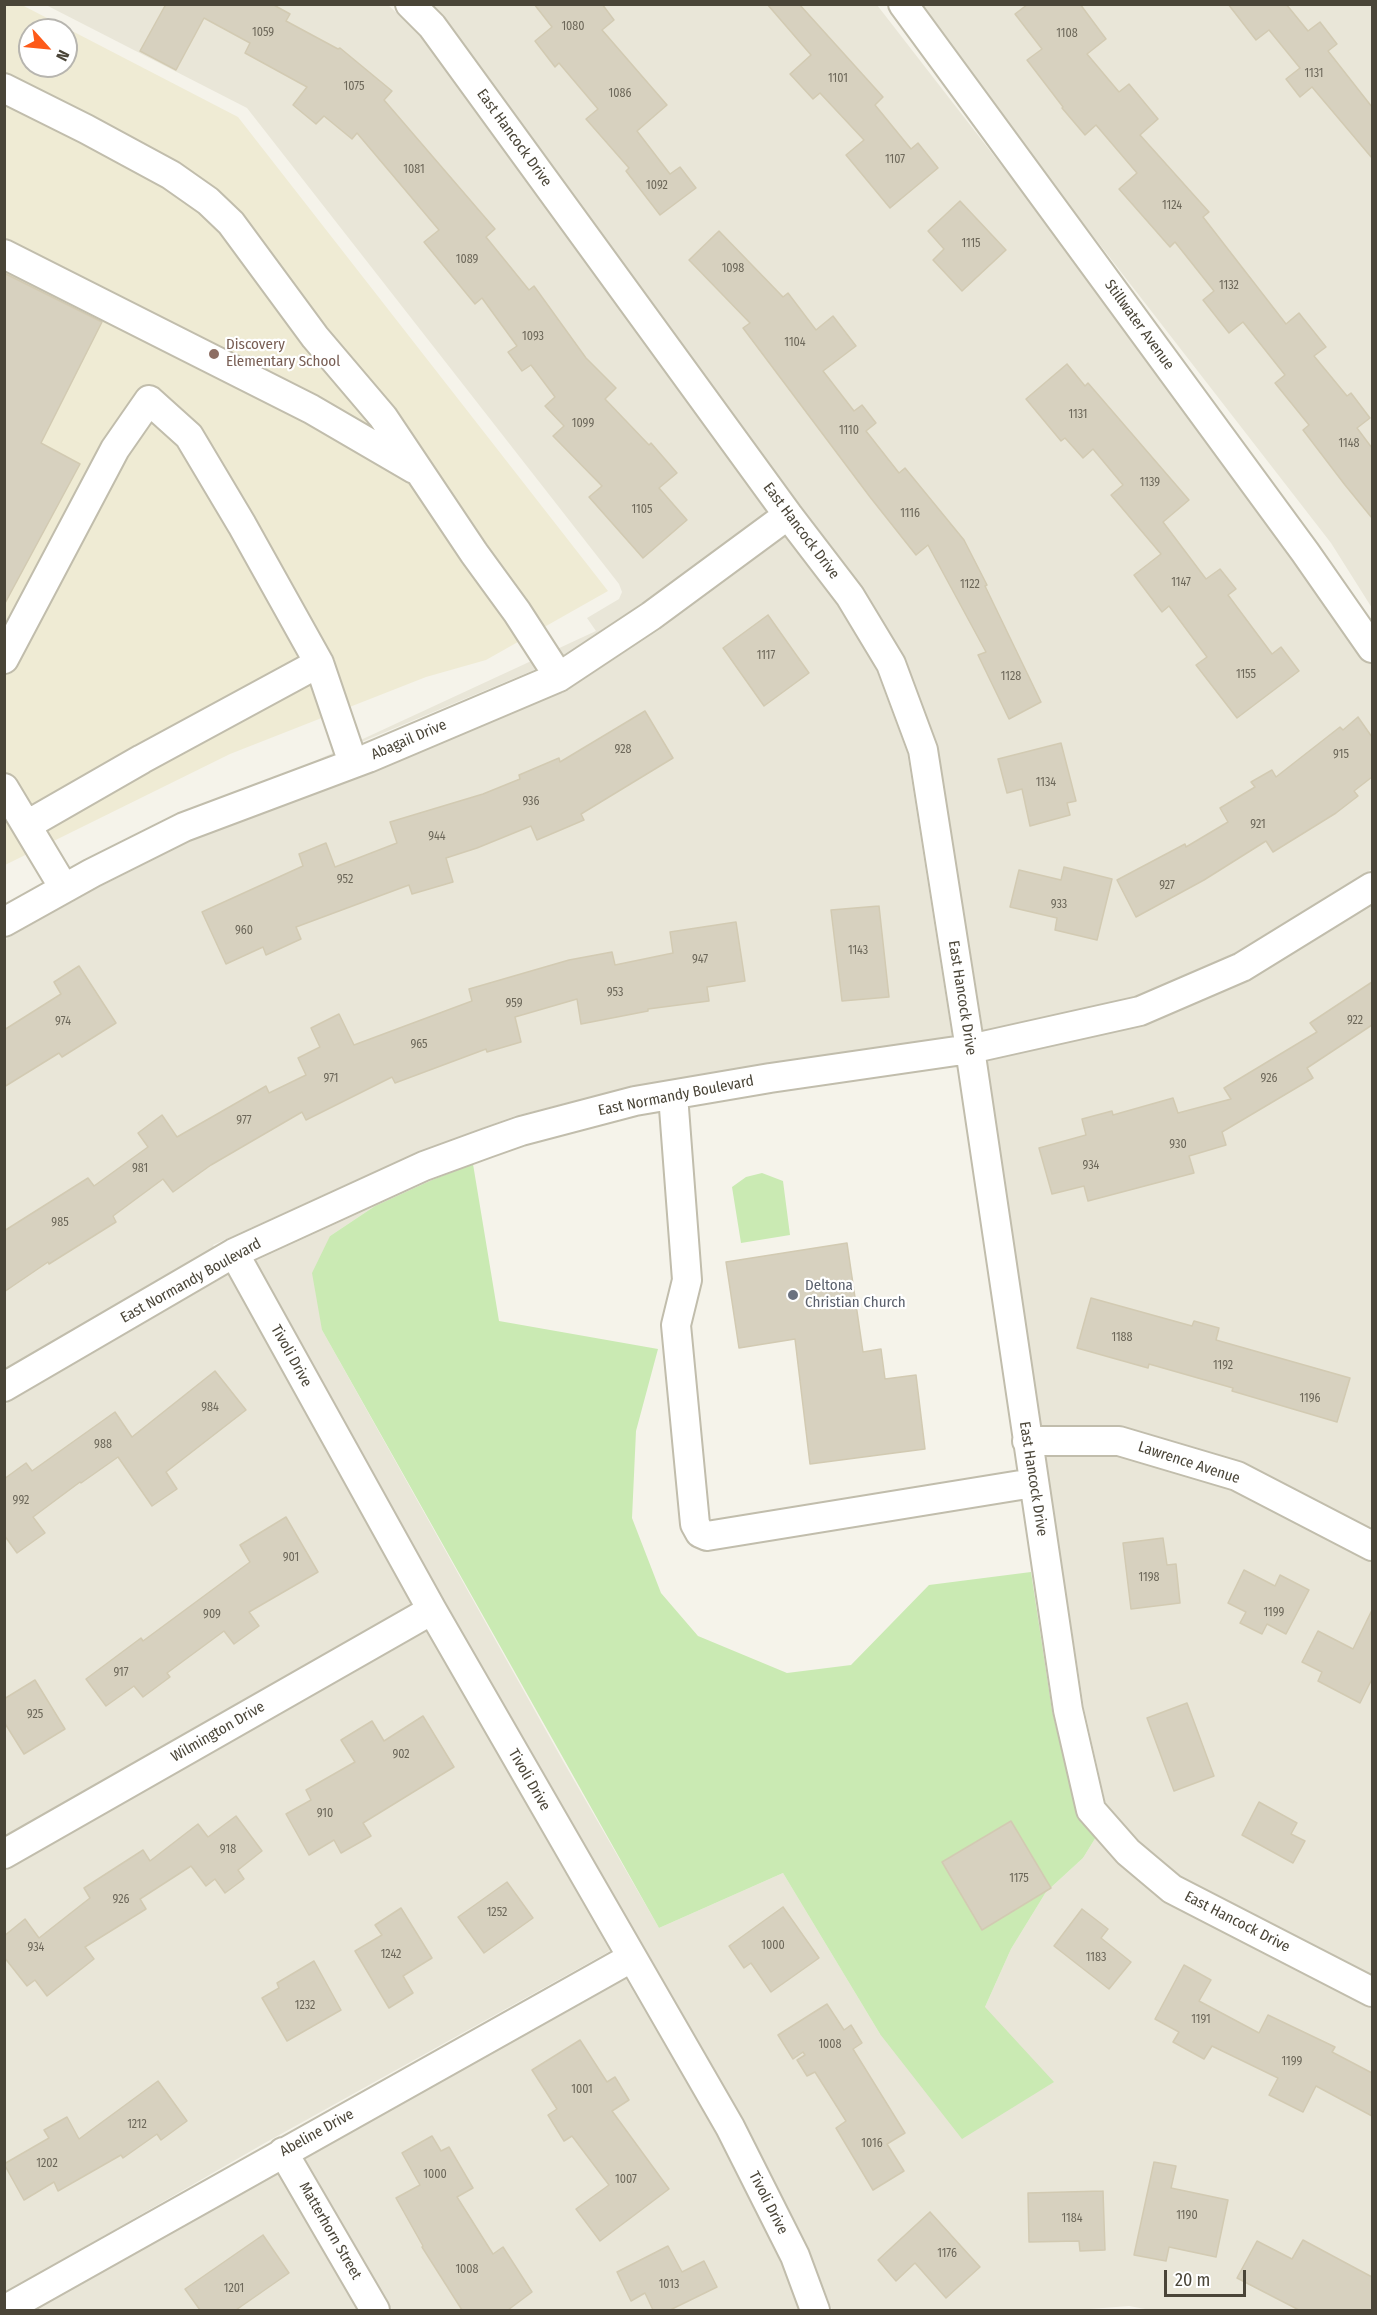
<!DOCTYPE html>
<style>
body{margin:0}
#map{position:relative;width:1377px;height:2315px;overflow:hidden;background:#f5f3ea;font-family:"Fira Sans Condensed",sans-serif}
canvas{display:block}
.frame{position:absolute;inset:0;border:6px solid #4a4538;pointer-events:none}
.north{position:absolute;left:18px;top:18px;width:60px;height:60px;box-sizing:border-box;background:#fff;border:2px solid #b7b5af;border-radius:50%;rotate:117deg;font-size:16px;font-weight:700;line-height:24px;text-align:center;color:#4a4538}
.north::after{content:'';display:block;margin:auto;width:21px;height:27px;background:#fd5a19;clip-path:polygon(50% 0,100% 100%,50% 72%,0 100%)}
.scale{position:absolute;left:1164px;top:2270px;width:82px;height:27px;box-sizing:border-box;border:3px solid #4a4538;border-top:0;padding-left:8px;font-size:18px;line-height:21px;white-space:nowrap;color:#4a4538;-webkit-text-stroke:4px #fff;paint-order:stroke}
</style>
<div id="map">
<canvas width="1377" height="2315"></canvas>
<div class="frame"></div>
<div class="north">N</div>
<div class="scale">20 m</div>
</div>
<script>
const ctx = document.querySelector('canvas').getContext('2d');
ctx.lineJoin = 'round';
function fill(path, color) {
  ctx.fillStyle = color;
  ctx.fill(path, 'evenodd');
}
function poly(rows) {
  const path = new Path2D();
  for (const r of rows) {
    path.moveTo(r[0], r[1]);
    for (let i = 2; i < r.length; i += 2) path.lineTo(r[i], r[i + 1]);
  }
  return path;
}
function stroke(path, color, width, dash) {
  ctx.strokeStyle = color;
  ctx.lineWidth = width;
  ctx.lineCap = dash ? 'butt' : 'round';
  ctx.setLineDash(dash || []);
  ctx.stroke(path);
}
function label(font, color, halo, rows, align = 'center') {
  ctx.font = font + ' "Fira Sans Condensed",sans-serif';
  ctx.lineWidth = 4.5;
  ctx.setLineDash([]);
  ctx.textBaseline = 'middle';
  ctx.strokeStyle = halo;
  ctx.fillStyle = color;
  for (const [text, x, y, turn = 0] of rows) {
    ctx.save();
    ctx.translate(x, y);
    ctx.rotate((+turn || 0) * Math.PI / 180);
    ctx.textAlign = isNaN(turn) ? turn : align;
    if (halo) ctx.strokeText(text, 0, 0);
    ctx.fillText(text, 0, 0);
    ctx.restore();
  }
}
const residential = poly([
 [46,5,388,5,420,34,768,511,641,604,551,663,311,763,596,631,587,618,619,599,622,592,619,584,247,108],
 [430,5,877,5,1306,558,1372,661,1372,869,1233,954,1134,997,983,1031,938,749,904,658,863,588,801,507,445,18],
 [914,5,1372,5,1372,608,1331,543],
 [786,536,837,602,876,669,907,752,952,1037,766,1064,630,1087,515,1116,416,1153,213,1245,214,1247,5,1369,4,940,101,886,192,840,376,771,569,689,662,628],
 [1372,906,1372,1530,1244,1464,1123,1428,1041,1426,987,1061,1146,1025,1249,980],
 [375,1206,330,1236,322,1330,563,1761,659,1928,783,1873,880,2034,985,2007,1011,1949,1046,1892,1083,1858,1096,1837,1116,1861,1166,1901,1372,2007,1372,2310,1151,2310,1129,2306,1077,2310,832,2310,809,2251,744,2122,446,1604,255,1261],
 [229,1274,412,1604,5,1836,4,1405],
 [1045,1456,1118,1456,1232,1490,1372,1562,1372,1976,1181,1877,1139,1843,1106,1805,1084,1708],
 [427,1631,610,1951,263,2144,5,2293,4,1871],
 [626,1979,716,2133,781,2260,799,2310,392,2310,304,2158],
 [278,2172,359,2310,35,2310,114,2265]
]);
const education = poly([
 [20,4,238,117,608,591,486,660,426,677,230,754,5,865,4,5],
 [30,30,66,30,66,66,30,66]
]);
const green = poly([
 [473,1164,499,1321,658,1349,636,1431,632,1518,661,1593,698,1636,787,1673,851,1665,929,1585,1031,1572,1052,1710,1076,1812,1096,1837,1083,1858,1046,1892,1011,1949,985,2007,1054,2082,962,2139,880,2034,783,1873,659,1928,322,1330,312,1273,330,1236,375,1206,432,1180],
 [762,1173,783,1181,790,1235,741,1243,732,1187,746,1177]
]);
const building = poly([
 [166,4,272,4,290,14,286,21,338,49,340,48,392,91,384,100,495,229,486,237,529,290,534,286,586,358,616,388,605,399,649,445,651,443,677,473,659,488,687,520,643,558,589,497,602,486,553,436,564,426,545,406,555,397,531,365,522,371,508,352,517,346,482,298,475,304,424,242,439,230,357,133,352,139,324,116,316,124,293,105,307,87,245,53,250,43,204,18,176,70,140,51,166,4],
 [534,4,602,4,614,20,602,30,667,105,637,131,670,174,680,167,696,188,660,215,626,171,629,168,586,119,598,109,559,63,555,67,535,41,552,27,534,4],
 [767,4,799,4,883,97,875,105,911,149,918,143,938,168,890,208,846,155,864,140,820,93,813,99,790,74,811,55,767,4],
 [1028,4,1080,4,1106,39,1087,54,1119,92,1129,84,1158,119,1140,135,1209,212,1203,217,1286,324,1299,313,1326,347,1314,356,1347,396,1351,393,1370,418,1357,428,1372,448,1372,518,1345,485,1303,430,1309,425,1275,383,1285,375,1243,322,1229,333,1203,300,1214,291,1175,242,1170,247,1119,189,1137,173,1096,125,1085,135,1062,108,1063,107,1027,60,1042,49,1015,14,1028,4],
 [1228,4,1286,4,1308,31,1320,22,1337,44,1328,51,1372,107,1372,158,1312,87,1300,97,1286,79,1300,68,1269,30,1256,40,1228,4],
 [960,201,1006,250,962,291,933,260,944,249,928,231,960,201],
 [719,231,783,297,788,293,816,330,833,316,856,346,823,371,854,411,862,405,876,423,866,431,899,473,905,468,964,540,987,585,985,586,1041,702,1009,719,978,655,986,652,928,545,916,555,870,497,743,328,750,323,689,260,719,231],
 [4,273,102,322,41,443,80,464,4,605,4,273],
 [1067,364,1085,386,1088,383,1189,500,1163,522,1206,579,1220,569,1236,589,1228,595,1272,654,1281,647,1299,671,1237,718,1196,665,1207,657,1169,606,1162,612,1134,575,1161,554,1111,495,1123,485,1093,449,1083,458,1065,438,1061,441,1026,399,1067,364],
 [768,615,809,673,764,706,723,648,768,615],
 [645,711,673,758,581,814,584,820,537,840,531,826,477,848,446,858,453,882,412,894,409,885,296,927,301,939,266,955,263,947,226,964,202,912,303,866,299,854,326,843,335,867,397,843,390,822,483,794,520,779,519,775,559,758,560,762,645,711],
 [1358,717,1372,737,1372,777,1354,791,1358,796,1336,813,1273,852,1266,841,1204,880,1136,917,1117,880,1185,844,1186,847,1228,822,1220,808,1255,787,1251,782,1272,770,1276,777,1340,727,1343,730,1358,717],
 [1061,743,1076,801,1067,803,1070,815,1030,826,1022,789,1007,793,998,759,1061,743],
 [1064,867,1112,879,1097,940,1055,930,1057,918,1010,907,1019,870,1061,880,1064,867],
 [879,906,889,997,842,1001,831,910,879,906],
 [736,922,745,981,707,987,709,1001,648,1009,648,1011,581,1024,577,999,515,1017,521,1042,487,1052,486,1049,395,1083,392,1077,306,1120,302,1112,211,1165,173,1192,163,1179,113,1216,116,1222,49,1264,48,1262,4,1292,4,1231,88,1178,94,1186,148,1147,138,1133,162,1115,177,1137,266,1086,269,1093,306,1075,298,1058,320,1047,311,1028,339,1014,354,1045,472,1001,469,989,569,960,612,952,615,965,673,953,670,932,736,922],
 [79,966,116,1023,62,1057,59,1053,4,1087,4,1030,61,994,54,982,79,966],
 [1372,982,1372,1025,1307,1068,1313,1078,1222,1132,1226,1145,1189,1156,1194,1173,1088,1201,1084,1186,1052,1194,1039,1148,1086,1135,1082,1119,1112,1111,1113,1115,1173,1098,1178,1113,1231,1099,1224,1088,1317,1032,1310,1023,1372,982],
 [847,1243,863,1352,881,1349,885,1379,916,1375,925,1449,810,1464,795,1339,739,1348,726,1262,847,1243],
 [1091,1298,1192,1326,1194,1321,1219,1328,1216,1340,1350,1378,1337,1422,1232,1391,1233,1388,1149,1364,1148,1368,1077,1348,1091,1298],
 [215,1371,246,1410,166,1472,177,1489,152,1506,118,1457,81,1483,80,1482,33,1517,45,1533,17,1553,4,1535,4,1479,26,1463,32,1471,115,1412,132,1437,215,1371],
 [286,1517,318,1572,249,1612,259,1626,234,1644,224,1631,167,1673,170,1677,143,1697,134,1686,106,1706,86,1679,141,1638,143,1641,250,1562,240,1545,286,1517],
 [1163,1538,1167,1565,1176,1564,1180,1603,1131,1609,1123,1543,1163,1538],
 [1244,1570,1275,1586,1280,1575,1309,1590,1286,1634,1267,1624,1262,1634,1240,1623,1246,1612,1228,1603,1244,1570],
 [1372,1610,1372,1679,1360,1703,1318,1681,1322,1672,1302,1662,1318,1631,1353,1649,1372,1610],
 [35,1680,65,1729,24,1754,4,1722,4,1699,35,1680],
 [1187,1703,1214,1776,1174,1791,1147,1718,1187,1703],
 [423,1716,454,1767,363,1823,371,1836,341,1853,334,1840,309,1855,286,1814,311,1800,306,1790,355,1762,341,1740,372,1721,384,1741,423,1716],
 [1259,1802,1297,1823,1291,1834,1305,1841,1293,1863,1242,1835,1259,1802],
 [236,1816,262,1851,238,1870,244,1879,225,1893,215,1879,206,1886,191,1866,140,1899,146,1909,85,1947,94,1959,47,1996,35,1980,27,1986,4,1957,4,1936,25,1919,39,1938,90,1898,84,1888,143,1850,150,1861,198,1824,208,1837,236,1816],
 [1011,1821,1051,1888,982,1930,942,1862,1011,1821],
 [507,1882,533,1918,484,1953,458,1917,507,1882],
 [783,1907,819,1958,771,1992,751,1963,744,1968,729,1946,783,1907],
 [401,1908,432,1958,403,1976,413,1993,389,2008,355,1951,382,1935,375,1925,401,1908],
 [1082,1909,1108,1929,1101,1938,1131,1962,1109,1989,1054,1946,1082,1909],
 [314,1961,341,2010,287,2041,262,1998,279,1988,277,1983,314,1961],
 [1184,1965,1211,1980,1199,2001,1259,2033,1268,2015,1335,2047,1332,2052,1372,2073,1372,2116,1316,2086,1303,2112,1269,2095,1278,2078,1212,2046,1204,2059,1173,2042,1179,2032,1155,2019,1184,1965],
 [827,2004,844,2030,851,2025,862,2043,853,2049,905,2133,887,2144,904,2171,873,2190,836,2128,846,2121,815,2072,807,2076,797,2060,805,2055,803,2052,793,2059,778,2035,827,2004],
 [580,2040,607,2082,615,2077,629,2100,612,2111,669,2189,600,2241,576,2209,609,2185,572,2136,564,2141,548,2115,557,2109,532,2070,580,2040],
 [158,2081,187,2121,161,2140,157,2134,123,2158,121,2155,58,2191,54,2182,24,2200,4,2164,49,2138,44,2130,67,2117,79,2139,158,2081],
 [432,2136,441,2151,449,2147,473,2188,457,2197,493,2254,503,2247,532,2292,508,2310,462,2310,422,2247,423,2246,396,2198,420,2185,402,2153,432,2136],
 [1154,2162,1176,2166,1171,2188,1228,2200,1216,2257,1169,2247,1166,2261,1134,2255,1154,2162],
 [1103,2191,1105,2250,1080,2251,1079,2241,1029,2242,1028,2193,1103,2191],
 [930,2212,980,2267,946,2298,915,2263,896,2281,878,2260,930,2212],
 [263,2235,289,2273,236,2310,200,2310,185,2289,263,2235],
 [1303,2240,1372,2277,1372,2310,1299,2310,1237,2278,1257,2241,1292,2259,1303,2240],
 [668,2246,682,2272,704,2261,717,2287,670,2310,653,2310,645,2293,631,2301,617,2272,668,2246]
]);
const minor = poly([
 [410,4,432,26,788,515,850,596,891,664,923,750,970,1049,1068,1710,1091,1810,1128,1852,1172,1889,1372,1992],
 [903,4,1305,552,1372,648],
 [4,88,86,129,171,175,208,201,231,223,315,337,383,417,474,553,517,612,559,677],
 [4,254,311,409,414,469],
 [4,659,115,449,149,400,189,436,242,525,319,663,353,763],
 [4,788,64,888],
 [27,825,142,759,319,663],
 [4,922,92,873,184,827,368,758,559,677,651,616,788,515],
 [673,1095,687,1280,676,1325,695,1524,700,1533,707,1536,1033,1483],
 [234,1253,432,1610,730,2127,795,2256,815,2310],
 [4,1387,234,1253,424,1166,487,1143,521,1131,635,1101,770,1078,970,1049,1140,1011,1242,967,1372,887],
 [1027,1441,1119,1441,1237,1476,1372,1546],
 [4,1854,432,1610],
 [283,2152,375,2310],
 [4,2310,631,1958]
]);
const markers = [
 [214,354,6,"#8d6e63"],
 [793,1295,6,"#6b7280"]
];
const numberNames = [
 ["1080",573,27],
 ["1059",263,33],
 ["1108",1067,34],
 ["1131",1314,74],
 ["1101",838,79],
 ["1075",354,87],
 ["1086",620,94],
 ["1107",895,160],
 ["1081",414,170],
 ["1092",657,186],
 ["1124",1172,206],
 ["1115",971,244],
 ["1089",467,260],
 ["1098",733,269],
 ["1132",1229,286],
 ["1093",533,337],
 ["1104",795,343],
 ["1131",1078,415],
 ["1099",583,424],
 ["1110",849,431],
 ["1148",1349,444],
 ["1139",1150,483],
 ["1105",642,510],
 ["1116",910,514],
 ["1147",1181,583],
 ["1122",970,585],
 ["1117",766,656],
 ["1155",1246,675],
 ["1128",1011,677],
 ["928",623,750],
 ["915",1341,755],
 ["1134",1046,783],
 ["936",531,802],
 ["921",1258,825],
 ["944",437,837],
 ["952",345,880],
 ["927",1167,886],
 ["933",1059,905],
 ["960",244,931],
 ["1143",858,951],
 ["947",700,960],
 ["953",615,993],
 ["959",514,1004],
 ["922",1355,1021],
 ["974",63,1022],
 ["965",419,1045],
 ["971",331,1079],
 ["926",1269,1079],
 ["977",244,1121],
 ["930",1178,1145],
 ["934",1091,1166],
 ["981",140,1169],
 ["985",60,1223],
 ["1188",1122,1338],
 ["1192",1223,1366],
 ["1196",1310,1399],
 ["984",210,1408],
 ["988",103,1445],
 ["992",21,1501],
 ["901",291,1558],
 ["1198",1149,1578],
 ["1199",1274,1613],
 ["909",212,1615],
 ["917",121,1673],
 ["925",35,1715],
 ["902",401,1755],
 ["910",325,1814],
 ["918",228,1850],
 ["1175",1019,1879],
 ["926",121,1900],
 ["1252",497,1913],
 ["1000",773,1946],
 ["934",36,1948],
 ["1242",391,1955],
 ["1183",1096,1958],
 ["1232",305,2006],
 ["1191",1201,2020],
 ["1008",830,2045],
 ["1199",1292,2062],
 ["1001",582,2090],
 ["1212",137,2125],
 ["1016",872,2144],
 ["1202",47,2164],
 ["1000",435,2175],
 ["1007",626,2180],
 ["1190",1187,2216],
 ["1184",1072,2219],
 ["1176",947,2254],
 ["1008",467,2270],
 ["1013",669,2285],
 ["1201",234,2289]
];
const streetNames = [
 ["East Hancock Drive",514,138,54],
 ["Stillwater Avenue",1139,325,54],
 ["East Hancock Drive",801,531,53],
 ["Abagail Drive",409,740,-23],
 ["East Hancock Drive",962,998,81],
 ["East Normandy Boulevard",676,1096,-11],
 ["East Normandy Boulevard",191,1281,-29],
 ["Tivoli Drive",291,1356,61],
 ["Lawrence Avenue",1189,1463,18],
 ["East Hancock Drive",1033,1479,81],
 ["Wilmington Drive",218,1732,-30],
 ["Tivoli Drive",529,1780,60],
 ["East Hancock Drive",1237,1922,27],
 ["Abeline Drive",317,2133,-29],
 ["Tivoli Drive",768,2203,63],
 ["Matterhorn Street",330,2231,60]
];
const educationNames = [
 ["Discovery",226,345],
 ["Elementary School",226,362]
];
const worshipNames = [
 ["Deltona",805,1286],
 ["Christian Church",805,1303]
];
fill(residential, '#e9e6d8');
fill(education, '#efebd4');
fill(green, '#caeab3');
fill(building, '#d7d1bf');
stroke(building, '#d2cab2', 1.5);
stroke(minor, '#c1bdac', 32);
stroke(minor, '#fff', 28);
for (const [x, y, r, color] of markers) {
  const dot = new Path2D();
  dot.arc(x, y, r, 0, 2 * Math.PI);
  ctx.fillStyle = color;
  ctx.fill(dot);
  stroke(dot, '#fff', 2);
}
label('12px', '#6d685a', null, numberNames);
label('15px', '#4a4538', '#fff', streetNames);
label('15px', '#785e54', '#fff', educationNames, 'left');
label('15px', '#5b616d', '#fff', worshipNames, 'left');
</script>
